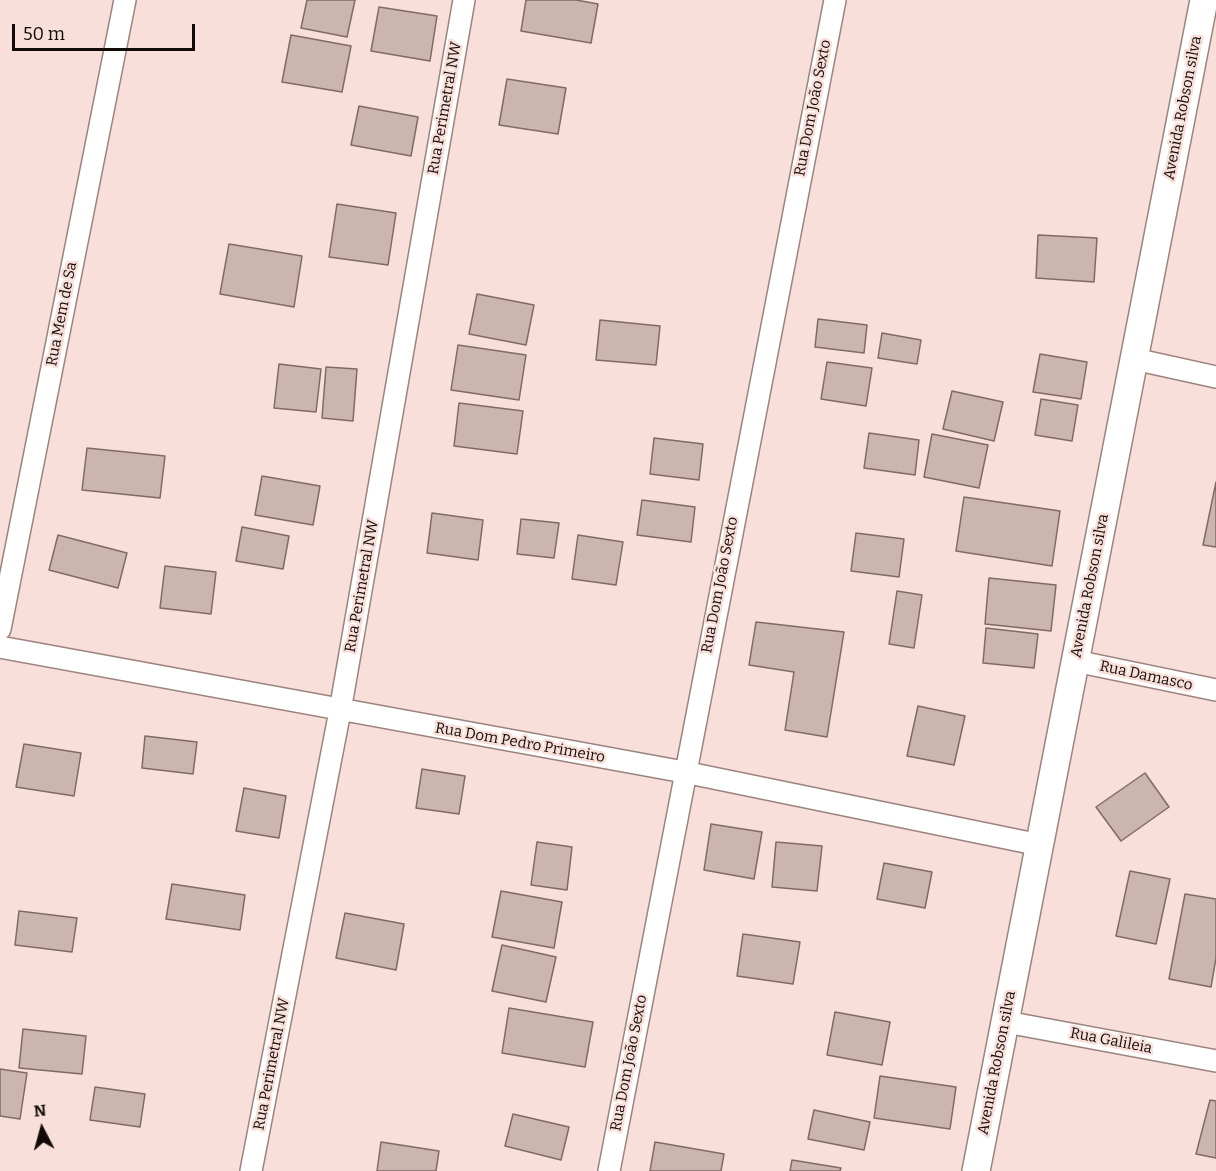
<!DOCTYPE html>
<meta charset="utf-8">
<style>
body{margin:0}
#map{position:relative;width:1216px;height:1171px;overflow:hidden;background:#f8dfd9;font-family:Bitter,serif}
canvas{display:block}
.north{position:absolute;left:12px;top:1099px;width:60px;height:60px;-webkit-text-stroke:4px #f8dfd9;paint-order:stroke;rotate:354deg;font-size:16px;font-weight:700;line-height:24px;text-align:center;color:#120a08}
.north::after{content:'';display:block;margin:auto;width:21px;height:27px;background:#120a08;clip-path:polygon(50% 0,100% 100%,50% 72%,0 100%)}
.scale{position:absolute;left:12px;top:24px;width:183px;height:27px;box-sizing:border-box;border:3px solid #120a08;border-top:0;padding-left:8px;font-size:18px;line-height:21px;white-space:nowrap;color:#120a08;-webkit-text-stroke:4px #f8dfd9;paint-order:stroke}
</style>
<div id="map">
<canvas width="1216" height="1171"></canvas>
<div class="north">N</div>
<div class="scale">50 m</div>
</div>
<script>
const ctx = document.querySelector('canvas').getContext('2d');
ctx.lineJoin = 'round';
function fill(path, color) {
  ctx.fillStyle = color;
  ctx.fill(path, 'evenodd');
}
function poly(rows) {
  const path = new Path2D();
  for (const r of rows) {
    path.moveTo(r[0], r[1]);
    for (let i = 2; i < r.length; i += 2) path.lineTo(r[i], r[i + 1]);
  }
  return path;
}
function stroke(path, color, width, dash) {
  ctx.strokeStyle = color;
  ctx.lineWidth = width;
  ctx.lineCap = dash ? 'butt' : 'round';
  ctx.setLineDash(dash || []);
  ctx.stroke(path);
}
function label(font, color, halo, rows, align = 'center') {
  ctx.font = font + ' Bitter,serif';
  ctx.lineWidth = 5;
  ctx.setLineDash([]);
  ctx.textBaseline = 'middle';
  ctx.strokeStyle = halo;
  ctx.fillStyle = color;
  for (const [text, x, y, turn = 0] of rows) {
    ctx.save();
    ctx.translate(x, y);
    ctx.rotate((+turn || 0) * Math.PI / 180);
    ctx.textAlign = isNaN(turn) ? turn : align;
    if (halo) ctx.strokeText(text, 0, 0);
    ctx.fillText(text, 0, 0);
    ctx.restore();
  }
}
const building = poly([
 [307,0,355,0,347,37,301,28,307,0],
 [526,0,576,0,598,4,591,43,521,31,526,0],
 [379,7,437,16,430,61,371,51,379,7],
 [291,35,351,46,342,92,282,82,291,35],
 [507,79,566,88,558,134,499,125,507,79],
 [359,106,418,117,411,156,351,145,359,106],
 [337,204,396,213,388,265,329,257,337,204],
 [1038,235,1097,238,1094,282,1036,278,1038,235],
 [229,244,302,256,294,307,220,294,229,244],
 [477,294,534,305,526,345,469,334,477,294],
 [818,319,867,325,864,353,815,347,818,319],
 [600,320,660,326,656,365,596,360,600,320],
 [882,333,921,340,917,364,878,358,882,333],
 [458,345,526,355,519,400,451,390,458,345],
 [1040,354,1087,362,1081,399,1033,392,1040,354],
 [827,362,872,368,866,406,821,399,827,362],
 [279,364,321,369,316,412,274,408,279,364],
 [326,367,357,369,353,421,322,418,326,367],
 [952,391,1003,402,994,441,943,429,952,391],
 [1041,399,1078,405,1072,441,1035,435,1041,399],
 [459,403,523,411,517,454,454,446,459,403],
 [869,433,919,440,915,475,864,468,869,433],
 [932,434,988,445,979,488,924,477,932,434],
 [654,438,703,444,699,480,650,474,654,438],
 [87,448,165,456,160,498,82,490,87,448],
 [262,476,320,486,313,525,255,515,262,476],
 [1216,482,1216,547,1203,545,1216,482],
 [964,497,1060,511,1052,566,956,551,964,497],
 [642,500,695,507,691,542,637,535,642,500],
 [432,513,483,520,478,560,427,553,432,513],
 [521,519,559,523,554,558,517,554,521,519],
 [242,527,289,536,283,569,236,561,242,527],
 [856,533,904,539,899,577,851,571,856,533],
 [58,535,127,553,118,588,49,570,58,535],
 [578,535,623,542,616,585,572,579,578,535],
 [165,566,216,572,211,614,160,608,165,566],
 [989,578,1056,585,1051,631,985,624,989,578],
 [897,591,922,595,914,648,889,644,897,591],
 [756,622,844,632,827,737,785,730,794,672,749,665,756,622],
 [986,628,1038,634,1034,668,983,663,986,628],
 [918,706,965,716,954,765,907,756,918,706],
 [145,736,197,742,193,774,142,768,145,736],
 [24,744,81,753,74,796,16,787,24,744],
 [422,769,465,776,459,814,416,808,422,769],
 [1145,773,1169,807,1121,841,1096,807,1145,773],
 [244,788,286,796,279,838,236,831,244,788],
 [711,824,762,832,754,879,704,870,711,824],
 [537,842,572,847,567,890,531,885,537,842],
 [776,842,822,846,817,891,772,887,776,842],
 [884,863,932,872,925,908,877,899,884,863],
 [1130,871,1170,879,1156,944,1116,936,1130,871],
 [172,884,245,895,240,930,166,919,172,884],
 [501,891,562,902,554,948,492,937,501,891],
 [1185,894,1216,899,1216,958,1211,987,1169,979,1185,894],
 [19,911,77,918,72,952,15,945,19,911],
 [345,913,404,924,396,970,336,958,345,913],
 [743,934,800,942,793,984,737,976,743,934],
 [502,945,556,957,546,1002,492,991,502,945],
 [509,1008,593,1022,585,1067,502,1053,509,1008],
 [835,1012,890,1022,882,1065,827,1055,835,1012],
 [23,1029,86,1036,82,1074,19,1068,23,1029],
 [0,1069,27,1073,20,1119,0,1116,0,1069],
 [880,1076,956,1087,950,1129,874,1118,880,1076],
 [95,1087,145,1094,140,1127,90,1120,95,1087],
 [1210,1100,1216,1101,1216,1158,1196,1154,1210,1100],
 [814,1110,870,1122,864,1150,808,1139,814,1110],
 [513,1114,569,1127,561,1160,505,1146,513,1114],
 [381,1142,439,1151,436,1171,377,1171,381,1142],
 [655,1142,724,1154,721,1171,650,1171,655,1142],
 [792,1160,841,1168,840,1171,790,1171,792,1160]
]);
const minor = poly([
 [1134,359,1216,377],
 [0,629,125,0],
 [0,647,684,772,1040,845],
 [1075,661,1216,690],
 [1006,1022,1216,1061],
 [251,1171,340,711,464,0],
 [609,1171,835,0]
]);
const tertiary = poly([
 [976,1171,1204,0]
]);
const streetNames = [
 ["Rua Perimetral NW",445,108,-80],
 ["Rua Dom João Sexto",813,108,-79],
 ["Avenida Robson silva",1183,108,-79],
 ["Rua Mem de Sa",62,314,-79],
 ["Rua Dom João Sexto",720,585,-79],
 ["Rua Perimetral NW",362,586,-80],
 ["Avenida Robson silva",1090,586,-79],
 ["Rua Damasco",1146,676,12],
 ["Rua Dom Pedro Primeiro",520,743,10],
 ["Rua Galileia",1111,1041,11],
 ["Rua Dom João Sexto",629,1063,-79],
 ["Avenida Robson silva",997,1063,-79],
 ["Rua Perimetral NW",272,1064,-79]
];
fill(building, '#cdb5af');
stroke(building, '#806a65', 1.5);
stroke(minor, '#9b847e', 24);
stroke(tertiary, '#9b847e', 30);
stroke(minor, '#fff', 21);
stroke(tertiary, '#fff', 27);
label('15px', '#120a08', '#f8dfd9', streetNames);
</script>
